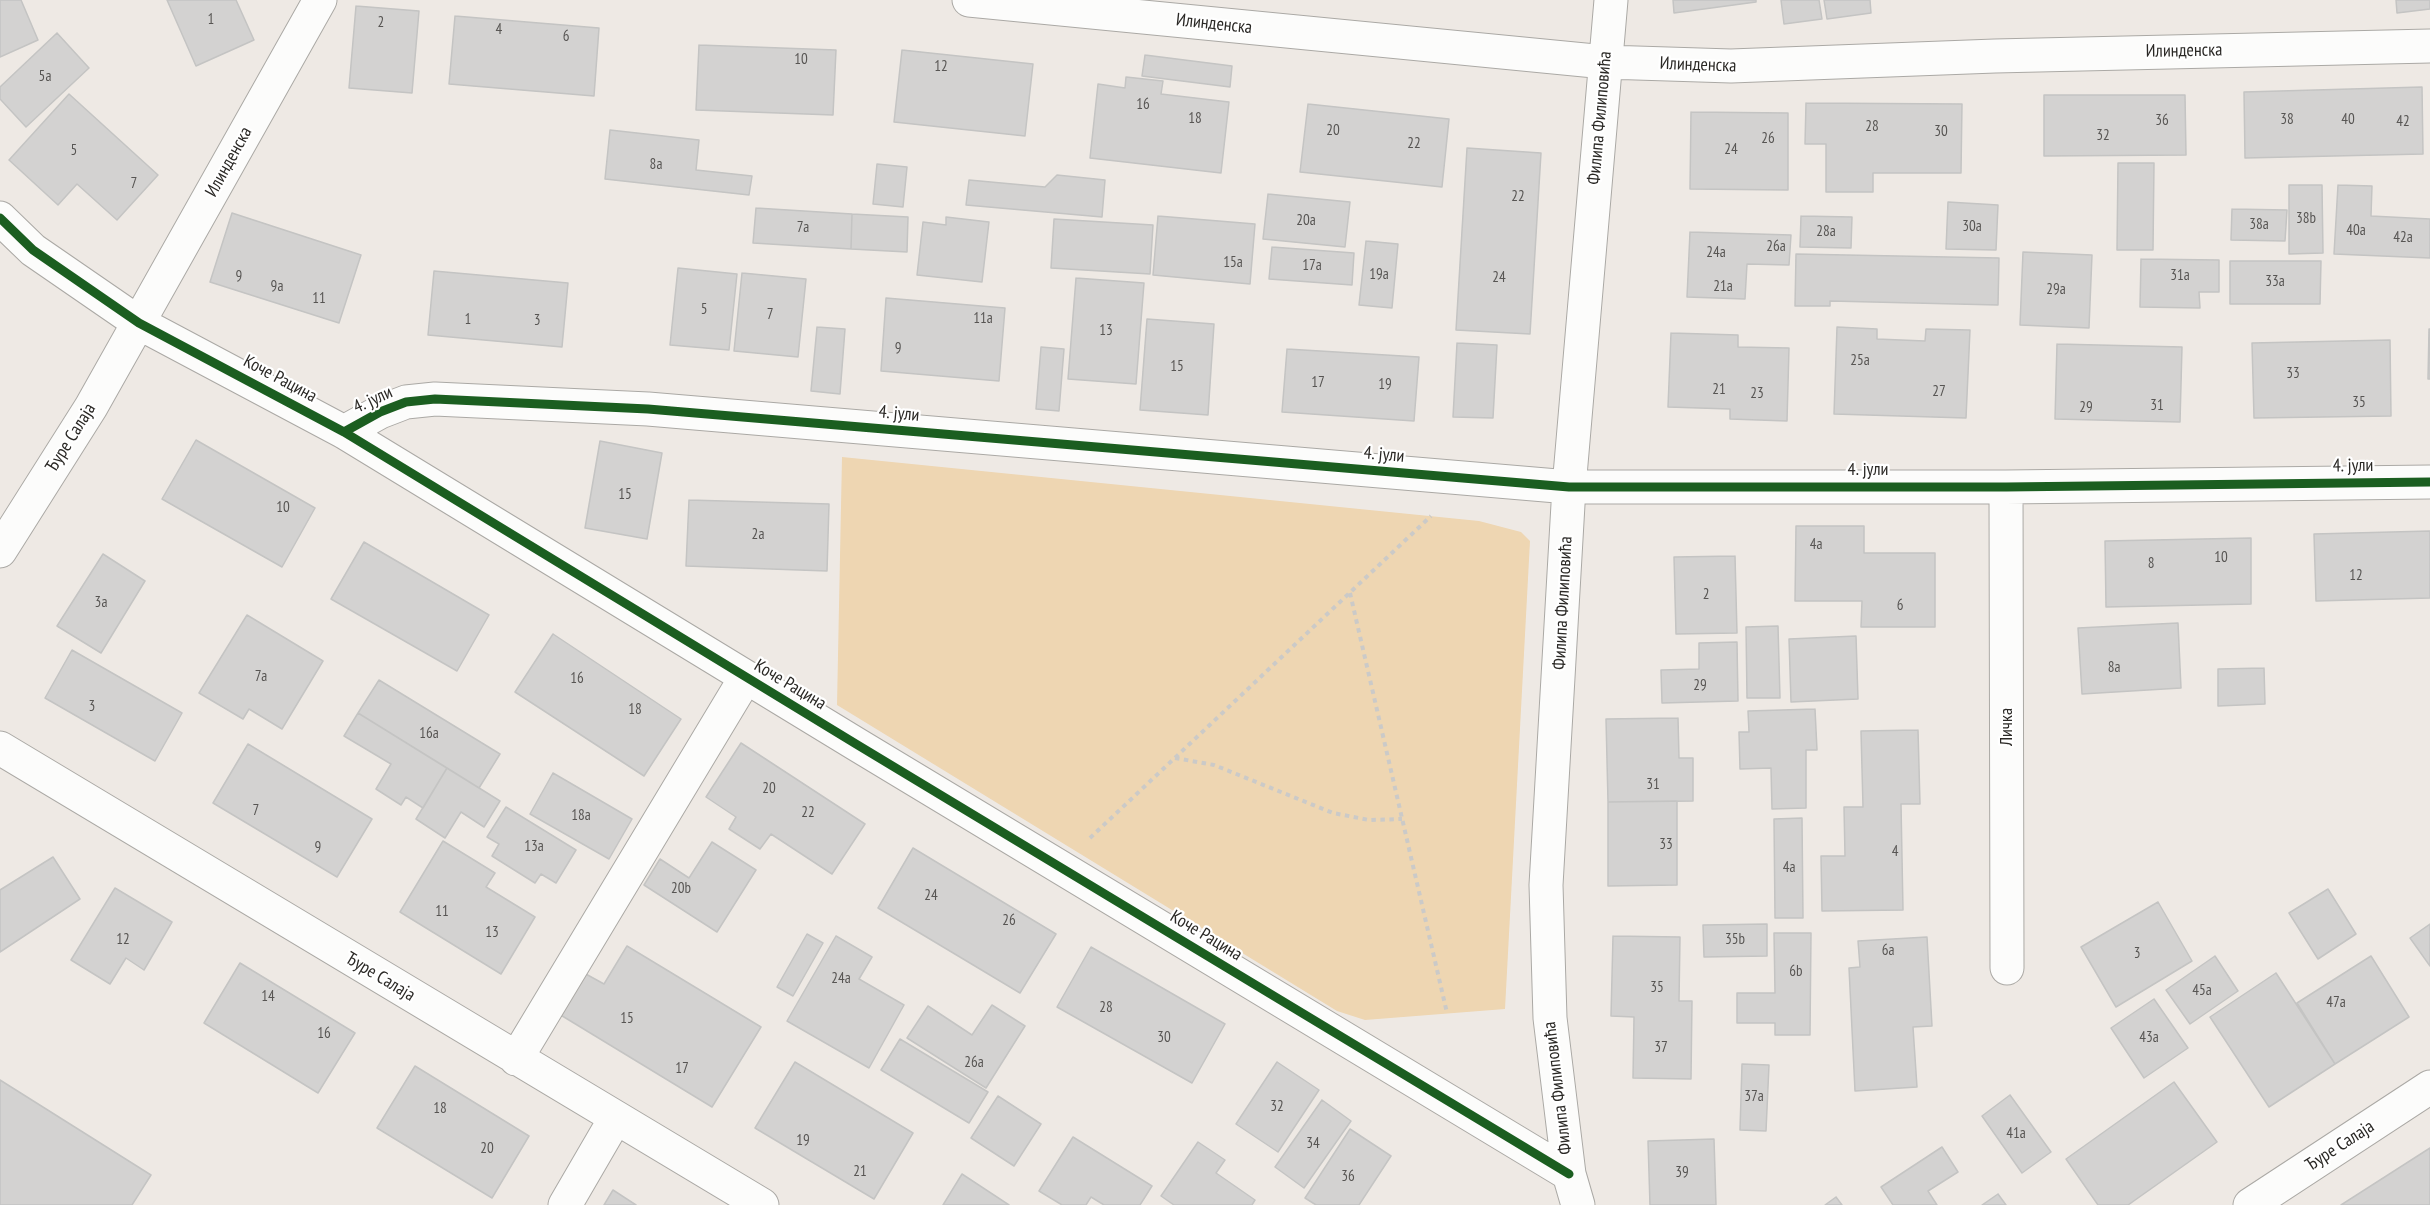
<!DOCTYPE html>
<meta charset="utf-8">
<style>
body{margin:0}
canvas{display:block;background:#eee9e4}
</style>
<canvas width="2430" height="1205"></canvas>
<script>
const ctx = document.querySelector('canvas').getContext('2d');
ctx.lineJoin = 'round';
function fill(path, color) {
  ctx.fillStyle = color;
  ctx.fill(path, 'evenodd');
}
function poly(rows) {
  const path = new Path2D();
  for (const r of rows) {
    path.moveTo(r[0], r[1]);
    for (let i = 2; i < r.length; i += 2) path.lineTo(r[i], r[i + 1]);
  }
  return path;
}
function stroke(path, color, width, dash) {
  ctx.strokeStyle = color;
  ctx.lineWidth = width;
  ctx.lineCap = dash ? 'butt' : 'round';
  ctx.setLineDash(dash || []);
  ctx.stroke(path);
}
function label(font, color, halo, rows, align = 'center') {
  ctx.font = font + ' "PT Sans Narrow",sans-serif';
  ctx.lineWidth = 4.5;
  ctx.setLineDash([]);
  ctx.textBaseline = 'middle';
  ctx.strokeStyle = halo;
  ctx.fillStyle = color;
  for (const [text, x, y, turn = 0] of rows) {
    ctx.save();
    ctx.translate(x, y);
    ctx.rotate((+turn || 0) * Math.PI / 180);
    ctx.textAlign = isNaN(turn) ? turn : align;
    if (halo) ctx.strokeText(text, 0, 0);
    ctx.fillText(text, 0, 0);
    ctx.restore();
  }
}
const green = poly([
 [842,457,1479,521,1521,532,1530,541,1505,1009,1365,1020,1337,1011,837,705]
]);
const building = poly([
 [0,0,21,0,38,40,0,57,0,0],
 [167,0,236,0,254,40,196,66,167,0],
 [1673,0,1756,0,1756,2,1674,13,1673,0],
 [1781,0,1819,0,1822,19,1784,24,1781,0],
 [1824,0,1870,0,1871,13,1827,19,1824,0],
 [2396,0,2430,0,2430,9,2397,13,2396,0],
 [356,6,419,11,412,93,349,88,356,6],
 [455,16,599,28,594,96,449,84,455,16],
 [57,33,89,68,26,127,0,99,0,87,57,33],
 [699,45,836,50,833,115,696,110,699,45],
 [902,50,1033,64,1025,136,894,122,902,50],
 [1145,55,1232,66,1230,87,1142,76,1145,55],
 [1126,77,1163,81,1161,94,1229,102,1221,173,1090,158,1098,84,1125,88,1126,77],
 [2422,87,2423,154,2245,158,2244,92,2422,87],
 [69,94,158,175,117,220,77,184,58,205,9,160,69,94],
 [2044,95,2185,95,2186,155,2044,156,2044,95],
 [1806,103,1962,104,1961,173,1873,173,1873,192,1826,192,1826,144,1805,144,1806,103],
 [1308,104,1449,119,1442,187,1300,172,1308,104],
 [1691,112,1788,113,1788,190,1690,189,1691,112],
 [610,130,699,140,696,170,752,176,749,195,605,179,610,130],
 [1467,148,1541,153,1530,334,1456,330,1467,148],
 [2118,163,2154,163,2153,250,2117,250,2118,163],
 [877,164,907,167,903,207,873,204,877,164],
 [1057,175,1105,180,1102,217,966,205,969,180,1045,187,1057,175],
 [2289,185,2322,185,2323,253,2289,254,2289,185],
 [2338,185,2372,186,2371,216,2430,219,2430,258,2334,254,2338,185],
 [1268,194,1350,202,1345,247,1263,239,1268,194],
 [1948,202,1998,205,1996,250,1946,249,1948,202],
 [756,208,852,214,851,249,753,243,756,208],
 [2232,209,2287,210,2285,241,2231,240,2232,209],
 [232,213,361,255,339,323,210,282,232,213],
 [852,214,908,217,907,252,851,249,852,214],
 [1158,216,1255,224,1250,284,1153,275,1158,216],
 [1801,216,1852,217,1851,248,1800,247,1801,216],
 [946,217,989,222,982,282,917,275,923,222,946,225,946,217],
 [1054,219,1153,225,1150,274,1051,268,1054,219],
 [1690,232,1791,235,1789,265,1747,264,1745,299,1687,297,1690,232],
 [1366,241,1398,244,1392,308,1359,305,1366,241],
 [1272,247,1354,253,1352,285,1269,279,1272,247],
 [2023,252,2092,255,2089,328,2020,325,2023,252],
 [1796,254,1999,258,1998,305,1830,301,1830,306,1795,306,1796,254],
 [2141,259,2219,260,2219,292,2199,292,2200,308,2140,307,2141,259],
 [2230,261,2321,261,2320,304,2230,304,2230,261],
 [678,268,737,274,729,350,670,345,678,268],
 [434,271,568,283,562,347,428,335,434,271],
 [742,273,806,279,798,357,734,351,742,273],
 [1076,278,1144,283,1136,384,1068,379,1076,278],
 [886,298,1005,308,999,381,881,371,886,298],
 [1147,319,1214,324,1208,415,1140,410,1147,319],
 [817,327,845,329,840,394,811,391,817,327],
 [1837,327,1877,329,1877,339,1925,341,1926,329,1970,330,1966,418,1834,414,1837,327],
 [2429,329,2430,329,2430,379,2428,379,2429,329],
 [1671,333,1738,335,1738,347,1789,348,1787,421,1730,419,1730,409,1668,407,1671,333],
 [2390,340,2391,416,2254,418,2252,343,2390,340],
 [1457,343,1497,345,1493,418,1453,417,1457,343],
 [2057,344,2182,347,2180,422,2055,419,2057,344],
 [1041,347,1064,349,1059,411,1036,409,1041,347],
 [1287,349,1419,357,1414,421,1282,412,1287,349],
 [196,440,315,508,282,567,162,499,196,440],
 [600,441,662,453,647,539,585,528,600,441],
 [689,500,829,504,827,571,686,566,689,500],
 [1796,526,1864,526,1864,553,1935,553,1935,627,1861,627,1862,601,1795,601,1796,526],
 [2430,531,2430,598,2316,601,2314,534,2430,531],
 [2251,538,2251,604,2106,607,2105,541,2251,538],
 [364,542,489,615,457,671,331,599,364,542],
 [103,554,145,581,101,653,57,626,103,554],
 [1735,556,1737,633,1676,634,1674,557,1735,556],
 [247,615,323,661,282,729,249,709,243,719,199,693,247,615],
 [2178,623,2181,688,2082,694,2078,628,2178,623],
 [1778,626,1780,698,1747,698,1746,627,1778,626],
 [553,634,681,719,644,776,515,692,553,634],
 [1856,636,1858,699,1791,702,1789,639,1856,636],
 [1737,642,1738,701,1662,703,1661,670,1699,669,1699,643,1737,642],
 [72,650,182,713,155,761,45,698,72,650],
 [2264,668,2265,704,2218,706,2218,669,2264,668],
 [379,680,500,754,479,788,358,713,379,680],
 [1815,709,1817,750,1806,750,1806,808,1772,809,1771,768,1740,769,1739,732,1749,732,1748,711,1815,709],
 [358,713,447,768,423,808,406,797,401,805,376,789,391,764,344,736,358,713],
 [1678,718,1679,758,1693,758,1693,801,1608,802,1606,719,1678,718],
 [1918,730,1920,804,1901,804,1903,910,1822,911,1821,856,1845,856,1844,807,1863,807,1861,731,1918,730],
 [741,743,865,824,832,874,771,834,760,849,729,829,736,817,706,797,741,743],
 [248,744,372,819,337,877,213,803,248,744],
 [447,768,500,801,484,827,461,812,445,838,416,819,447,768],
 [553,773,632,819,609,859,530,814,553,773],
 [1677,801,1677,885,1608,886,1608,802,1677,801],
 [506,807,576,850,556,883,541,874,535,883,492,856,499,844,487,837,506,807],
 [1802,818,1803,918,1775,918,1774,819,1802,818],
 [443,841,495,873,486,887,535,917,501,974,400,912,443,841],
 [712,842,756,870,717,932,644,885,660,859,689,878,712,842],
 [913,848,1056,934,1020,993,878,908,913,848],
 [53,857,80,899,0,952,0,890,53,857],
 [115,888,172,922,144,970,126,958,110,984,71,960,115,888],
 [2328,889,2356,934,2318,959,2289,913,2328,889],
 [2158,902,2192,961,2116,1007,2081,947,2158,902],
 [1767,924,1767,956,1704,957,1703,925,1767,924],
 [2430,924,2430,966,2410,938,2430,924],
 [1774,933,1811,933,1810,1035,1775,1035,1775,1023,1737,1023,1737,993,1775,993,1774,933],
 [807,934,823,943,793,996,777,987,807,934],
 [836,936,872,957,859,979,904,1005,869,1068,787,1021,836,936],
 [1613,936,1680,937,1679,1001,1692,1001,1691,1079,1633,1078,1634,1017,1611,1016,1613,936],
 [1927,937,1932,1026,1913,1027,1917,1087,1855,1091,1849,968,1860,967,1858,941,1927,937],
 [627,946,761,1027,712,1107,559,1014,584,973,604,984,627,946],
 [1091,947,1225,1024,1192,1083,1057,1007,1091,947],
 [2215,956,2238,991,2190,1024,2166,990,2215,956],
 [2371,956,2409,1017,2335,1064,2297,1003,2371,956],
 [240,963,355,1033,318,1093,204,1023,240,963],
 [2276,973,2335,1064,2269,1107,2210,1017,2276,973],
 [2154,999,2188,1048,2144,1078,2111,1028,2154,999],
 [992,1005,1025,1026,986,1088,907,1038,928,1006,972,1035,992,1005],
 [900,1039,988,1092,969,1123,881,1070,900,1039],
 [795,1062,913,1133,874,1199,755,1128,795,1062],
 [1277,1062,1319,1090,1278,1152,1236,1124,1277,1062],
 [1742,1064,1769,1065,1766,1131,1740,1130,1742,1064],
 [415,1066,529,1136,492,1198,377,1128,415,1066],
 [0,1080,151,1175,132,1205,0,1205,0,1080],
 [2174,1082,2217,1142,2128,1205,2098,1205,2066,1159,2174,1082],
 [2010,1095,2051,1152,2022,1173,1982,1116,2010,1095],
 [998,1096,1041,1124,1014,1166,971,1138,998,1096],
 [1322,1100,1351,1121,1304,1188,1275,1167,1322,1100],
 [1350,1129,1391,1156,1359,1205,1316,1205,1305,1198,1350,1129],
 [1073,1137,1152,1186,1140,1205,1104,1205,1091,1197,1086,1205,1062,1205,1039,1191,1073,1137],
 [1714,1139,1716,1205,1650,1205,1648,1141,1714,1139],
 [1198,1142,1225,1160,1216,1173,1255,1200,1252,1205,1174,1205,1161,1196,1198,1142],
 [1942,1147,1958,1172,1928,1191,1937,1205,1893,1205,1881,1187,1942,1147],
 [2430,1148,2430,1205,2341,1205,2430,1148],
 [962,1174,1009,1205,943,1205,962,1174],
 [613,1190,636,1205,604,1205,613,1190],
 [1998,1194,2006,1205,1982,1205,1998,1194],
 [1836,1197,1842,1205,1825,1205,1836,1197]
]);
const path = poly([
 [1350,593,1447,1013],
 [1175,758,1214,765,1333,813,1369,820,1402,819],
 [1090,838,1431,516]
]);
const minor = poly([
 [969,0,1605,62,1731,66,1995,56,2430,46],
 [0,218,33,250,139,323,344,432,856,744,1569,1174],
 [344,432,380,412,406,402,435,399,648,409,1569,487,2006,487,2430,482],
 [2006,487,2007,968],
 [0,551,91,407,320,0],
 [0,748,762,1205],
 [516,1059,746,677],
 [565,1205,615,1119],
 [1578,1205,1569,1174,1550,1018,1546,885,1569,487,1611,0],
 [2250,1205,2430,1087]
]);
const cycleway = poly([
 [0,218,33,250,139,323,344,432,856,744,1569,1174],
 [344,432,380,412,406,402,435,399,648,409,1569,487,2006,487,2430,482]
]);
const numberNames = [
 ["1",211,20],
 ["2",381,23],
 ["4",499,30],
 ["6",566,37],
 ["10",801,60],
 ["12",941,67],
 ["5a",45,77],
 ["16",1143,105],
 ["18",1195,119],
 ["38",2287,120],
 ["40",2348,120],
 ["36",2162,121],
 ["42",2403,122],
 ["28",1872,127],
 ["20",1333,131],
 ["30",1941,132],
 ["32",2103,136],
 ["26",1768,139],
 ["22",1414,144],
 ["24",1731,150],
 ["5",74,151],
 ["8a",656,165],
 ["7",134,184],
 ["22",1518,197],
 ["38b",2306,219],
 ["20a",1306,221],
 ["38a",2259,225],
 ["30a",1972,227],
 ["7a",803,228],
 ["40a",2356,231],
 ["28a",1826,232],
 ["42a",2403,238],
 ["26a",1776,247],
 ["24a",1716,253],
 ["15a",1233,263],
 ["17a",1312,266],
 ["19a",1379,275],
 ["31a",2180,276],
 ["9",239,277],
 ["24",1499,278],
 ["33a",2275,282],
 ["9a",277,287],
 ["21a",1723,287],
 ["29a",2056,290],
 ["11",319,299],
 ["5",704,310],
 ["7",770,315],
 ["11a",983,319],
 ["1",468,320],
 ["3",537,321],
 ["13",1106,331],
 ["9",898,349],
 ["25a",1860,361],
 ["15",1177,367],
 ["33",2293,374],
 ["17",1318,383],
 ["19",1385,385],
 ["21",1719,390],
 ["27",1939,392],
 ["23",1757,394],
 ["35",2359,403],
 ["31",2157,406],
 ["29",2086,408],
 ["15",625,495],
 ["10",283,508],
 ["2a",758,535],
 ["4a",1816,545],
 ["10",2221,558],
 ["8",2151,564],
 ["12",2356,576],
 ["2",1706,595],
 ["3a",101,603],
 ["6",1900,606],
 ["8a",2114,668],
 ["7a",261,677],
 ["16",577,679],
 ["29",1700,686],
 ["3",92,707],
 ["18",635,710],
 ["16a",429,734],
 ["31",1653,785],
 ["20",769,789],
 ["7",256,811],
 ["22",808,813],
 ["18a",581,816],
 ["33",1666,845],
 ["13a",534,847],
 ["9",318,848],
 ["4",1895,852],
 ["4a",1789,868],
 ["20b",681,889],
 ["24",931,896],
 ["11",442,912],
 ["26",1009,921],
 ["13",492,933],
 ["12",123,940],
 ["35b",1735,940],
 ["6a",1888,951],
 ["3",2137,954],
 ["6b",1796,972],
 ["24a",841,979],
 ["35",1657,988],
 ["45a",2202,991],
 ["14",268,997],
 ["47a",2336,1003],
 ["28",1106,1008],
 ["15",627,1019],
 ["16",324,1034],
 ["30",1164,1038],
 ["43a",2149,1038],
 ["37",1661,1048],
 ["26a",974,1063],
 ["17",682,1069],
 ["37a",1754,1097],
 ["32",1277,1107],
 ["18",440,1109],
 ["41a",2016,1134],
 ["19",803,1141],
 ["34",1313,1144],
 ["20",487,1149],
 ["21",860,1172],
 ["39",1682,1173],
 ["36",1348,1177]
];
const streetNames = [
 ["Илинденска",1214,24,6],
 ["Илинденска",2184,51,-1],
 ["Илинденска",1698,65,2],
 ["Филипа Филиповића",1600,118,-85],
 ["Илинденска",229,162,-61],
 ["Коче Рацина",280,379,28],
 ["4. јули",373,400,-25],
 ["4. јули",899,414,5],
 ["Ђуре Салаја",71,438,-58],
 ["4. јули",1384,455,5],
 ["4. јули",2353,466,-1],
 ["4. јули",1868,470],
 ["Филипа Филиповића",1563,603,-87],
 ["Коче Рацина",790,685,31],
 ["Личка",2007,727,-90],
 ["Коче Рацина",1206,936,31],
 ["Ђуре Салаја",380,977,31],
 ["Филипа Филиповића",1558,1088,-97],
 ["Ђуре Салаја",2340,1146,-33]
];
fill(green, '#eed6b2');
fill(building, '#d3d2d1');
stroke(building, '#c4c4c3', 1.5);
stroke(minor, '#aba9a5', 35);
stroke(path, '#cbcac8', 4, [4.5, 4.5]);
stroke(minor, '#fcfcfb', 33);
stroke(cycleway, '#1b5e20', 9);
label('15px', '#575553', null, numberNames);
label('18px', '#2a2825', '#fff', streetNames);
</script>
